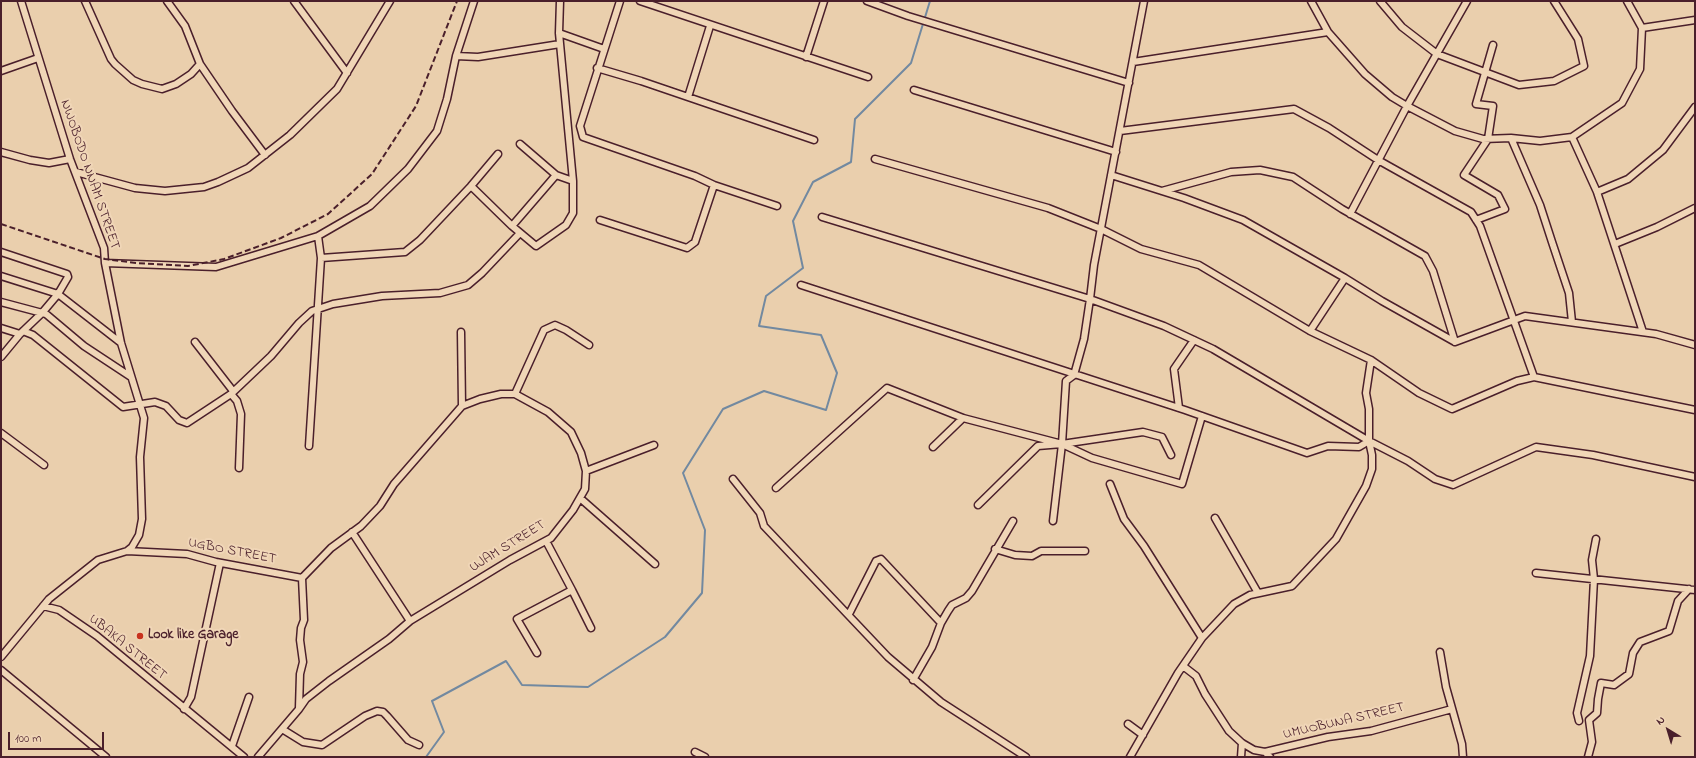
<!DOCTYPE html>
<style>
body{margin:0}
#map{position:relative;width:1696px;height:758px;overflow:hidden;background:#eacfad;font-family:"Indie Flower",sans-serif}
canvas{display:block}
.frame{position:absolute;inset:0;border:2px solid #4a1f2b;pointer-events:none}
.north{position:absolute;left:1648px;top:710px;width:40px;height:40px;-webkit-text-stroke:3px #f0d6b7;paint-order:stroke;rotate:322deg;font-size:11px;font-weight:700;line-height:16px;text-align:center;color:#4a1f2b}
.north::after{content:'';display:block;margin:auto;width:14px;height:18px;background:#4a1f2b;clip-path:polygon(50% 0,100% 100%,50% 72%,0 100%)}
.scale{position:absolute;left:8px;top:732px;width:96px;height:18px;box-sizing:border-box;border:2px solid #4a1f2b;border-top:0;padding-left:5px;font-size:12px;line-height:14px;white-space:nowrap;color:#4a1f2b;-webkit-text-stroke:3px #f0d6b7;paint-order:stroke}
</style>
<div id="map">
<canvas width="1696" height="758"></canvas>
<div class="frame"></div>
<div class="north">N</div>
<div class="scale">100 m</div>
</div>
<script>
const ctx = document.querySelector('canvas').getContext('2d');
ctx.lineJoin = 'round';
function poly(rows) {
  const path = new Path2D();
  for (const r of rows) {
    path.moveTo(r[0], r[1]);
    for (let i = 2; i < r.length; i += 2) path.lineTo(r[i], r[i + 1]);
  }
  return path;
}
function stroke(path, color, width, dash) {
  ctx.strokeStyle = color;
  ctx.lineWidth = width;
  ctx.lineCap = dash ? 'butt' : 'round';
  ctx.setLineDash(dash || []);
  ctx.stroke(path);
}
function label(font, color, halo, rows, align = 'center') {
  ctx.font = font + ' "Indie Flower",sans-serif';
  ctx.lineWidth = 4;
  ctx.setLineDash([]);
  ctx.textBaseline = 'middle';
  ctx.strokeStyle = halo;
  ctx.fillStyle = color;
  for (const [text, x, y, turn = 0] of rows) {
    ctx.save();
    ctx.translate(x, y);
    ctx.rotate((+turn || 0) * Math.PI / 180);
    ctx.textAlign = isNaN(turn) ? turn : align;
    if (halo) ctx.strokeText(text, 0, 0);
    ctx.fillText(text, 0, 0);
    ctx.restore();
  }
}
const stream = poly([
 [426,757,444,732,432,701,506,661,522,685,588,687,665,637,702,593,705,530,683,473,723,409,764,391,826,410,837,373,821,335,759,326,766,296,803,268,793,221,813,182,851,162,855,119,911,63,930,1]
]);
const street = poly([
 [21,1,70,159,104,248,105,263,121,343,144,418,140,457,142,519,139,535,132,547,127,551],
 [85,1,111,59,115,64,133,80,142,84,162,89,176,84,191,74,200,64],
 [167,1,185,26,200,64,232,111,265,155],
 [294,1,347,73],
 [620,1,580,126,583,137,695,176,714,185,777,206],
 [640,1,868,77],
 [867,1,908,16,1129,83],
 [1311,1,1328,32,1365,74,1392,97,1407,106,1350,214],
 [1380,1,1402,27,1437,54,1519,85,1554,81,1584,66,1578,39,1554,1],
 [1467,1,1407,106,1455,131,1483,139,1511,138,1540,141,1572,137,1622,103,1640,69,1642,28,1627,1],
 [1642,28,1695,20],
 [559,33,604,49],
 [456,56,478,57,560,44],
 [806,57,824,1],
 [1133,62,1328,32],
 [597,68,641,81,814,140],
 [1,71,38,58],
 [914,90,1116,152],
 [688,97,710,26],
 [1120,131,1294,109,1329,128,1378,160,1471,212,1480,226,1534,377],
 [1572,137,1597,192,1643,332],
 [1511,138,1540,205,1552,242,1569,293,1572,322],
 [1,152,30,160,49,163,70,159],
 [498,154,471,186,512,226,536,246,566,225,573,213,573,181,559,33,560,1],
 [875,159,1048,208,1101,229,1141,249,1199,265,1310,331],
 [76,172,135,188,165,191,204,187,218,182,248,168,290,135,337,89,390,1],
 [556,175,573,181],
 [1111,175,1184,198,1243,220,1345,278,1310,331,1371,360,1419,393,1452,409,1517,381,1534,377,1695,410],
 [1162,191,1231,172,1260,170,1293,177,1342,209,1425,256,1433,271,1455,342],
 [1597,192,1628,179,1663,150,1695,107],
 [822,217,1090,299,1084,339,1074,375,1066,381,1062,444,1038,446,978,505],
 [600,220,687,248,695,242,714,185],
 [1476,220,1505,209,1498,195,1464,175,1488,139,1493,106,1476,104,1493,45],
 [512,226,556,175,520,144],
 [1615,244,1657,227,1695,208],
 [1,252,67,274,68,277,58,294,42,313,20,334,1,357],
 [321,258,405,252,420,240,471,186],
 [105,263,216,267,318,236,370,206,408,169,437,131,447,99,456,56,474,1],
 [1,276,58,294,121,343],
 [1345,278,1382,301,1455,342,1525,316,1656,334,1695,345],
 [801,285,1185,410,1307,453,1328,446,1359,447,1369,441,1213,349,1164,326,1090,299,1094,265,1144,1],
 [1,302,46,314,84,346,131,377],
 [1,328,20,334],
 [23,331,33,335,123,407,155,402,166,406,179,420,187,423,231,394,271,356,299,323,312,311,333,304,382,296,440,293,468,285,482,273,520,233],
 [461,332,462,406],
 [195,342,233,391],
 [231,394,237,401,241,414,239,468],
 [515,394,544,330,555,325,566,330,589,345],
 [1179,408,1174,369,1194,340],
 [963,418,1062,444,1092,458,1182,484,1202,416],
 [1,433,44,465],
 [1369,441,1408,461,1435,479,1453,485,1536,447,1593,455,1695,477],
 [1062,444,1143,432,1162,437,1171,455],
 [309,446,321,258,318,236],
 [586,471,654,445],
 [733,479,760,513,764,526,888,657,941,702,1026,757],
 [1110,484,1124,519,1144,546,1202,638],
 [776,488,887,388,963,418,933,447],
 [580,498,655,564],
 [1215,518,1258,593],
 [1053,521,1062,444],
 [352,532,410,621],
 [995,549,1015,555,1032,556,1041,551,1085,551],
 [1536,573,1695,590],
 [572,590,591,628],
 [43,606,59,610,97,636,244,757],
 [849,614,876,561,881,559,941,623],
 [1440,652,1446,687,1462,744,1463,757],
 [537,653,517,619,572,590,546,541],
 [1,657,49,599,98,560,127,551,187,554,216,562,302,578,304,620,301,628,300,640,303,662,300,674,299,708],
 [1183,666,1196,676,1205,694,1229,731,1242,743,1254,750,1265,752,1270,757],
 [1,670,106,757],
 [913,680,932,647,941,623,948,611,952,605,966,598,972,591,1013,521],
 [184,709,191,697,220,563],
 [1579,721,1577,713,1590,656,1594,579,1592,560,1596,539],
 [1128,724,1143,735],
 [282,729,303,742,322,745,365,716,377,711,383,712,387,716,408,740,419,745],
 [232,746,249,697],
 [695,752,705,757],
 [1265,752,1328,737,1371,731,1452,709],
 [258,757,299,709,306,699,329,681,389,639,410,621,510,560,551,538,573,510,585,489,586,471,581,453,571,432,548,412,515,394,501,394,480,399,462,406,394,484,380,506,361,526,331,548,302,578],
 [1130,757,1178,673,1202,638,1234,604,1250,595,1292,586,1336,539,1366,486,1372,469,1372,455,1369,441,1369,409,1366,393,1371,360],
 [1241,757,1242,743],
 [1588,757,1592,742,1589,720,1597,713,1598,699,1601,683,1614,685,1629,674,1633,653,1640,642,1669,631,1678,601,1689,589]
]);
const rail = poly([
 [1,224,105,259,136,263,188,266,224,259,281,238,328,214,372,174,416,106,457,1]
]);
const markers = [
 [140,636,4,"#c8321e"]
];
const streetNames = [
 ["NWOBODO NNAM STREET",89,175,71],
 ["UJAM STREET",508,547,-32],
 ["UGBO STREET",232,552,11],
 ["UBAKA STREET",127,648,39],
 ["UMUOBUNA STREET",1344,722,-13]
];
const poiNames = [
 ["Look like Garage",148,636]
];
stroke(stream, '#7289a0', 2);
stroke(street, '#4a1f2b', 9);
stroke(street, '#f0d6b7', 6);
stroke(rail, '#4a1f2b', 2, [6, 3]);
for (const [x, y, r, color] of markers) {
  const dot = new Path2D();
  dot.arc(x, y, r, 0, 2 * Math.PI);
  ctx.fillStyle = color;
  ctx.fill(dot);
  stroke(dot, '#f0d6b7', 1.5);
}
label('14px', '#4a1f2b', '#f0d6b7', streetNames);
label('bold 14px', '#4a1f2b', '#f0d6b7', poiNames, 'left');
</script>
